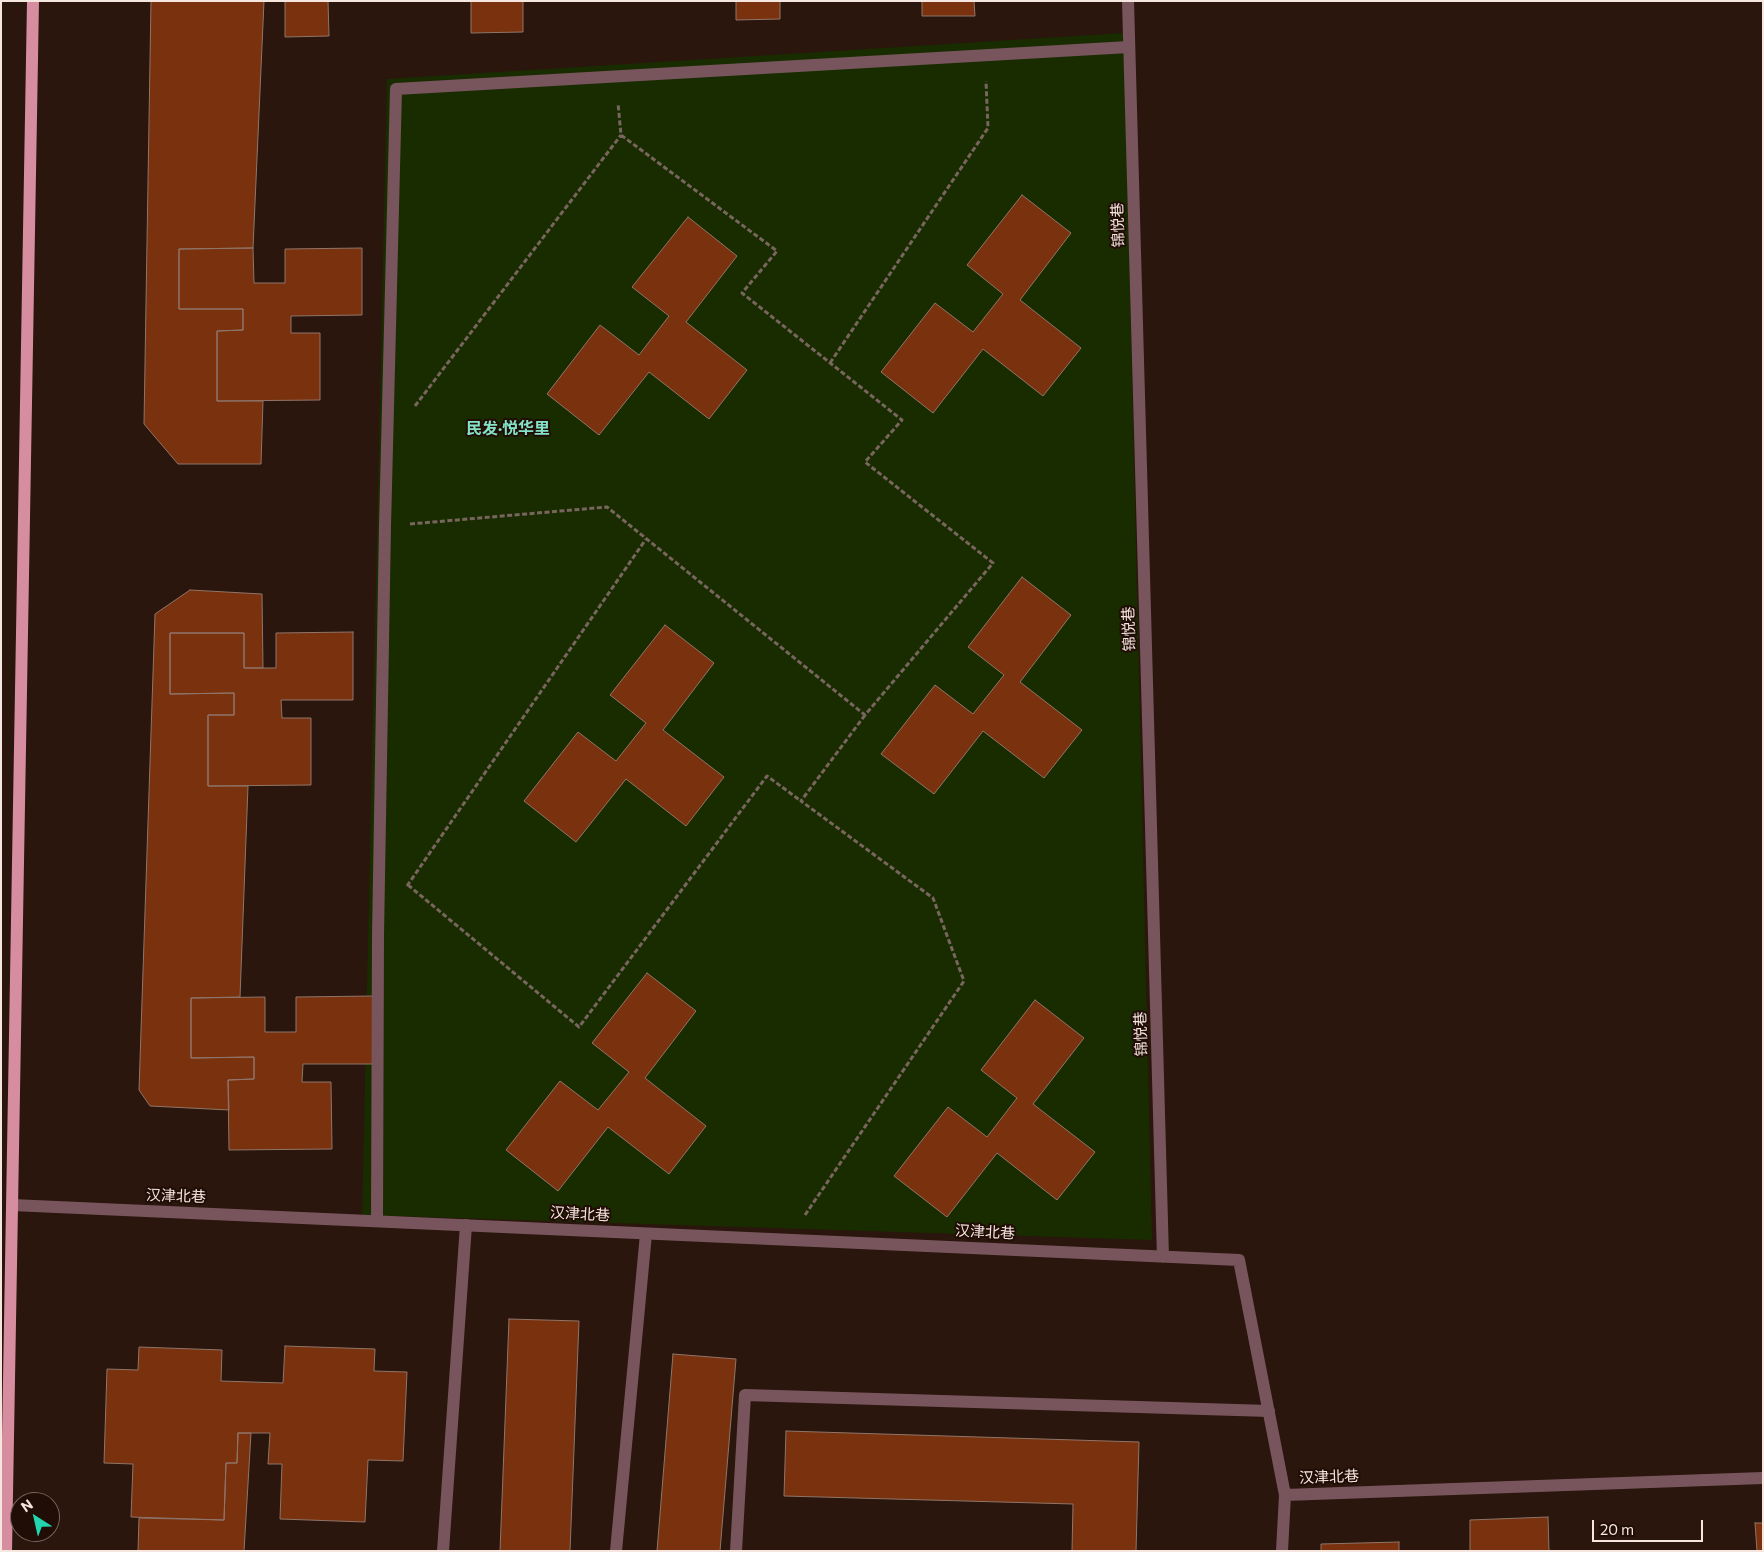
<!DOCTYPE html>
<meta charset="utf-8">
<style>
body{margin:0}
#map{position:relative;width:1764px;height:1552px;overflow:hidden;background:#2a160c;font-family:Commissioner,sans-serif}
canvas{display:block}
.frame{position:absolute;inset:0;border:2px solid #f6e6e0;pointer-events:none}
.north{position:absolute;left:10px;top:1492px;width:50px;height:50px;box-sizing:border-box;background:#200d05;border:1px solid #76645d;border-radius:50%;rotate:325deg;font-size:14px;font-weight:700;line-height:20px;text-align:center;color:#f6e6e0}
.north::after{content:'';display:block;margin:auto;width:18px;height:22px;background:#23d5af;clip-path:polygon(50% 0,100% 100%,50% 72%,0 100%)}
.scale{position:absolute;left:1592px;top:1520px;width:111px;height:22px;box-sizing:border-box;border:2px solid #f6e6e0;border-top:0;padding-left:6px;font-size:15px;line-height:18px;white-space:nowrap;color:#f6e6e0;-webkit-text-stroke:4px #200d05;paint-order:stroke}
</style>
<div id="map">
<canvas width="1764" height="1552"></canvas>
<div class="frame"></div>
<div class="north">N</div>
<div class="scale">20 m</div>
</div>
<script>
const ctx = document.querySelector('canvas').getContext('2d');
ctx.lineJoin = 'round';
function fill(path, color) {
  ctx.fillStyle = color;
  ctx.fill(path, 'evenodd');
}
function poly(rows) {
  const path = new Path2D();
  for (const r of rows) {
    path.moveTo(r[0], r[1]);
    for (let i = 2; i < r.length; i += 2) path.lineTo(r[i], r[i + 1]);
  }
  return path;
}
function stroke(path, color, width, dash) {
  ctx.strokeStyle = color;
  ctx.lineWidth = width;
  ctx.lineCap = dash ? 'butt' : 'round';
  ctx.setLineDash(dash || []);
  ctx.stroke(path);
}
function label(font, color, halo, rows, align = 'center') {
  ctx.font = font + ' Commissioner,"Noto Sans SC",sans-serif';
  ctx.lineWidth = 4;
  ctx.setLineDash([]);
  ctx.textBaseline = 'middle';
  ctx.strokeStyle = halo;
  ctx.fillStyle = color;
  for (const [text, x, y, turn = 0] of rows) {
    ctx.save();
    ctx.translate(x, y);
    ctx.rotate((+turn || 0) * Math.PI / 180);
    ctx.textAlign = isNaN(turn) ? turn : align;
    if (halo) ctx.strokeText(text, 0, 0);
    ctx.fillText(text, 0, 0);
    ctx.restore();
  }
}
const green = poly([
 [1124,33,1152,1240,362,1215,387,79]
]);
const building = poly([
 [151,1,264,1,253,248,179,249,179,309,243,309,243,330,217,331,217,401,263,401,261,464,178,464,144,424,151,1],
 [285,1,328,1,329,36,285,37,285,1],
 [471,1,523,1,523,32,471,33,471,1],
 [736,1,780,1,780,19,736,20,736,1],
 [922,1,974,1,975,16,922,16,922,1],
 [1022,195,1071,233,1020,300,1081,348,1043,396,983,349,933,413,881,372,935,303,973,332,1003,294,967,265,1022,195],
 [688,217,737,256,686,322,747,370,709,419,649,372,599,435,547,394,600,325,639,355,669,316,632,287,688,217],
 [253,248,254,283,285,283,285,249,362,248,362,315,291,316,291,333,320,333,320,400,217,401,217,331,243,330,243,309,179,309,179,249,253,248],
 [1022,577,1071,615,1020,682,1082,730,1044,778,983,731,934,794,881,754,935,685,973,714,1004,675,968,647,1022,577],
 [190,590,262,594,263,668,244,668,244,633,170,633,170,694,234,693,234,715,208,715,208,786,248,786,240,997,191,998,191,1058,254,1057,254,1079,228,1080,229,1110,150,1106,139,1090,155,614,190,590],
 [665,625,714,663,663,730,724,777,686,826,626,779,576,842,524,801,578,732,616,761,646,723,610,695,665,625],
 [353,632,353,700,281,700,282,718,311,718,311,785,208,786,208,715,234,715,234,693,170,694,170,633,244,633,244,668,276,668,276,633,353,632],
 [647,973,696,1011,645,1078,706,1126,669,1174,608,1127,558,1191,506,1150,560,1081,598,1110,629,1072,592,1043,647,973],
 [373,996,373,1064,303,1064,302,1082,331,1082,332,1149,229,1150,228,1080,254,1079,254,1057,191,1058,191,998,265,997,265,1032,296,1032,296,997,373,996],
 [1035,1000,1084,1038,1033,1104,1095,1152,1057,1200,997,1153,947,1217,894,1176,948,1107,987,1137,1017,1098,981,1070,1035,1000],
 [509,1319,579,1321,570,1551,500,1551,509,1319],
 [285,1346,375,1349,374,1371,407,1372,403,1461,368,1460,365,1522,280,1519,282,1464,268,1464,270,1433,238,1433,237,1463,226,1463,224,1520,131,1517,133,1464,104,1463,107,1369,138,1370,139,1347,222,1350,221,1381,283,1383,285,1346],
 [673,1354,736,1359,720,1551,657,1551,673,1354],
 [786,1431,1139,1442,1136,1551,1072,1551,1073,1504,784,1496,786,1431],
 [238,1433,251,1433,244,1551,138,1551,139,1518,224,1520,226,1463,237,1463,238,1433],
 [1548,1517,1549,1551,1470,1551,1470,1520,1548,1517],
 [1755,1523,1763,1523,1763,1551,1757,1551,1755,1523],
 [1399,1542,1399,1551,1321,1551,1321,1544,1399,1542]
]);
const path = poly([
 [830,363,988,128,986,81],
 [415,406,621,135],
 [410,524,607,507,865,715,993,563,865,462,902,420,742,293,777,251,621,135,618,103],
 [408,885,579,1027,767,776,801,801],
 [407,886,646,539],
 [805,1215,964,981,933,898,801,801,865,715]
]);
const lane = poly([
 [377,1221,378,935,385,526,396,89,1129,47],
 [443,1551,466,1225],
 [616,1551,646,1234],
 [736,1551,745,1395,1269,1411]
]);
const street = poly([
 [1128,1,1163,1257],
 [12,1205,1239,1260,1285,1495,1763,1478],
 [1282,1551,1285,1495]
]);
const primary = poly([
 [6,1551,33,1]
]);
const streetNames = [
 ["锦悦巷",1118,225,-92],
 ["锦悦巷",1129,629,-92],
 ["锦悦巷",1141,1034,-92],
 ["汉津北巷",176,1196,2],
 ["汉津北巷",580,1214,3],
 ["汉津北巷",985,1232,3],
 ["汉津北巷",1329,1477,-2]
];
const neighbourhoodNames = [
 ["民发·悦华里",508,429]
];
fill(green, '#192c00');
fill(building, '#79320d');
stroke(building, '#90756a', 1);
stroke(path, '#78655d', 3, [5, 2.5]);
stroke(lane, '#78555d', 12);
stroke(street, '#78555d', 12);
stroke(primary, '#d78da0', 12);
label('15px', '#f6e6e0', '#200d05', streetNames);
label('bold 16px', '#83e2c7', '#200d05', neighbourhoodNames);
</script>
